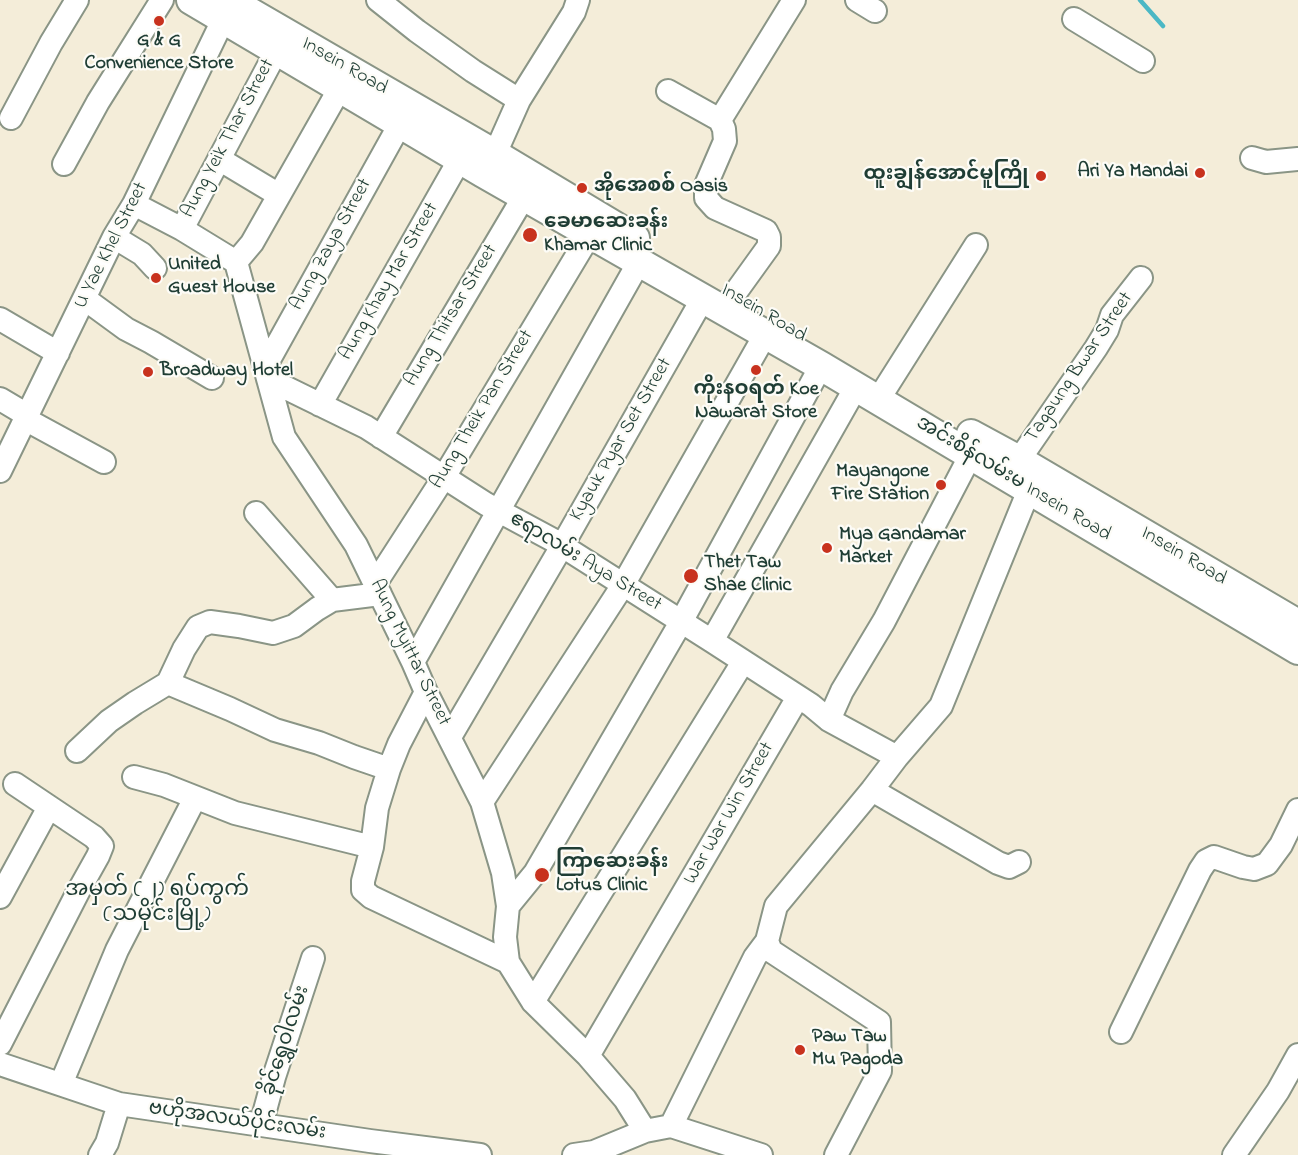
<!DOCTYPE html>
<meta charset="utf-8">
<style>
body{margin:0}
canvas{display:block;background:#f4edd9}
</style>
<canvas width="1298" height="1155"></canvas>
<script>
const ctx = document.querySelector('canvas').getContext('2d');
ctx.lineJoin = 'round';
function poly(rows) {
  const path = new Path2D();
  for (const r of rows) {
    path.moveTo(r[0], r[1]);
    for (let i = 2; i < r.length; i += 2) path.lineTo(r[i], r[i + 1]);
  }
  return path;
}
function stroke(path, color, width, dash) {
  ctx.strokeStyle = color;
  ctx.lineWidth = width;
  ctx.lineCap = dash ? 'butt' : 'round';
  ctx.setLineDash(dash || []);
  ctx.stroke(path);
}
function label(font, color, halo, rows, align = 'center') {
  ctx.font = font + ' "Indie Flower","Noto Sans Myanmar",sans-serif';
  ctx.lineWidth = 4.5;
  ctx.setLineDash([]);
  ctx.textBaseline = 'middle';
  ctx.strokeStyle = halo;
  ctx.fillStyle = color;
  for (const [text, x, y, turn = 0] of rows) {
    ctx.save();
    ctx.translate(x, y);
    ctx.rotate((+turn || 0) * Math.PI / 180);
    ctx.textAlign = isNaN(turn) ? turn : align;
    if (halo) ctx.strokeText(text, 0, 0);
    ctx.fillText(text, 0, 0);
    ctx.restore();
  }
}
const stream = poly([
 [1140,0,1163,26]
]);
const minor = poly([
 [378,0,417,31,473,71,519,100],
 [857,0,875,11],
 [1074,19,1143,61],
 [668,91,720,120,724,129,725,141,706,185,706,198,715,208,766,231,769,237,769,246,733,296],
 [11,118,51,43,77,0],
 [720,120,794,0],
 [1252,158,1266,162,1298,159],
 [219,159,279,195],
 [64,164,98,102,162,0],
 [487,166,495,154,519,100,574,12,578,0],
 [134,204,182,229,236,262,284,437,356,545,413,662,426,692,482,802,503,873,508,906,505,937,508,962,533,1002,588,1056,625,1099,645,1131],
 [182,229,277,50],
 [114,237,142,254,155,268],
 [236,262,252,243,340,88],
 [85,299,126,329,151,342,212,378],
 [0,319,58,353],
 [265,367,400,124],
 [268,379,366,427,486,504,553,540,712,641,811,705,829,720,897,757],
 [0,399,27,415],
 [878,400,976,245],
 [320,405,460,159],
 [25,419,104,462],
 [381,437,532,183],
 [1019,460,1096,348,1107,330,1112,315,1141,278],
 [0,471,114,237,134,204,223,20,224,2],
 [256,513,332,600],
 [375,584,444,477,590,234],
 [712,641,856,387],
 [413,662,639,262],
 [168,683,230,709,275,730,319,743,354,757,389,769],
 [426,692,399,744,389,769,377,808,372,847,363,881,363,890,371,897,508,962],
 [829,720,842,691,884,621,978,441],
 [450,737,562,546,703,298],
 [77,751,109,721,135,703,168,683,184,649,198,627,210,622,239,626,273,633,294,626,317,609,332,600,380,594],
 [134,777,164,785,235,813,372,847],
 [872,790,998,863,1009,867,1019,862],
 [482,802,623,585,765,335],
 [0,897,49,807],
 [508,906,535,873,681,622,821,366],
 [533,1002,743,662],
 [1121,1032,1200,870,1206,861,1214,857,1243,867,1254,869,1267,864,1281,845,1298,810],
 [0,1044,79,890,98,856,102,846,94,837,15,784],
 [588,1056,798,697],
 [0,1064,119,1104,370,1141,480,1155],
 [61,1084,117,950,195,798],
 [261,1125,274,1077,313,958],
 [671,1126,755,957,767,941],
 [100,1155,107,1143,119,1104],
 [574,1155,594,1152,645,1131,671,1126,761,1155],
 [836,1155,880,1071,879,1022,771,951,767,941,776,906,872,790,897,757,941,706,1029,490],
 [1234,1155,1278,1091,1298,1055]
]);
const major = poly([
 [191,0,483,173,821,366,1298,650],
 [229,0,495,154,635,238],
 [971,434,1019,460,1298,624]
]);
const markers = [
 [159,21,6,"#c8321e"],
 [1200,173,6,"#c8321e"],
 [1041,176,6,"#c8321e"],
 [582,188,6,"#c8321e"],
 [530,235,8,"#c8321e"],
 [156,278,6,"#c8321e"],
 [756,370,6,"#c8321e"],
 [148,372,6,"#c8321e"],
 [941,485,6,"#c8321e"],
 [827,548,6,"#c8321e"],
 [691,576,8,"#c8321e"],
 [542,875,8,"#c8321e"],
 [800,1050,6,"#c8321e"]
];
const poiNames = [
 ["G & G",159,42,"center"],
 ["Convenience Store",159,65,"center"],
 ["Ari Ya Mandai",1188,173,"right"],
 ["ထူးချွန်အောင်မူကြို",1029,176,"right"],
 ["အိုအေစစ် Oasis",594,188],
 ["ခေမာဆေးခန်း",544,224],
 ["Khamar Clinic",544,247],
 ["United",168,266],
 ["Guest House",168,289],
 ["Broadway Hotel",160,372],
 ["ကိုးနဝရတ် Koe",756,391,"center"],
 ["Nawarat Store",756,414,"center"],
 ["Mayangone",929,473,"right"],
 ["Fire Station",929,496,"right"],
 ["Mya Gandamar",839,536],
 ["Market",839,559],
 ["Thet Taw",704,564],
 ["Shae Clinic",704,587],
 ["ကြာဆေးခန်း",556,864],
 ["Lotus Clinic",556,887],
 ["Paw Taw",812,1038],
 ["Mu Pagoda",812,1061]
];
const streetNames = [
 ["Insein Road",344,67,30],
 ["Aung Yeik Thar Street",229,139,-62],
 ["Aung Zaya Street",332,245,-61],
 ["U Yae Khel Street",112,246,-63],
 ["Aung Khay Mar Street",390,282,-60],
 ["Insein Road",763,314,31],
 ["Aung Thitsar Street",452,316,-59],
 ["Tagaung Bwar Street",1080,368,-56],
 ["Aung Theik Pan Street",483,410,-59],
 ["Kyauk Pyar Set Street",622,440,-60],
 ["အင်းစိန်လမ်းမ Insein Road",1013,480,31],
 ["Insein Road",1183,557,31],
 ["ဧရာလမ်း Aya Street",585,563,31],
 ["Aung Myittar Street",409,653,64],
 ["War War Win Street",730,814,-60],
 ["ခိုင်ရွှေဝါလမ်း",287,1041,-72],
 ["ဗဟိုအလယ်ပိုင်းလမ်း",237,1122,8]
];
const quarterNames = [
 ["အမှတ် (၂) ရပ်ကွက်",157,891],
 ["(သမိုင်းမြို့)",157,916]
];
stroke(stream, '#4bb8c5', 4.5);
stroke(minor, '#8a9586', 26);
stroke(major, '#8a9586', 32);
stroke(minor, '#fff', 22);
stroke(major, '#fff', 28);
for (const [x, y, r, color] of markers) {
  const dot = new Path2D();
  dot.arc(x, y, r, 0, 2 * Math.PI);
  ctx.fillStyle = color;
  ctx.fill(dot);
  stroke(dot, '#fdfcf7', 2);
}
label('bold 20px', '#1f3d34', '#fdfcf7', poiNames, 'left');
label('20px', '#1f3d34', '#fdfcf7', streetNames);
label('22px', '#1f3d34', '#fdfcf7', quarterNames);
</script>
